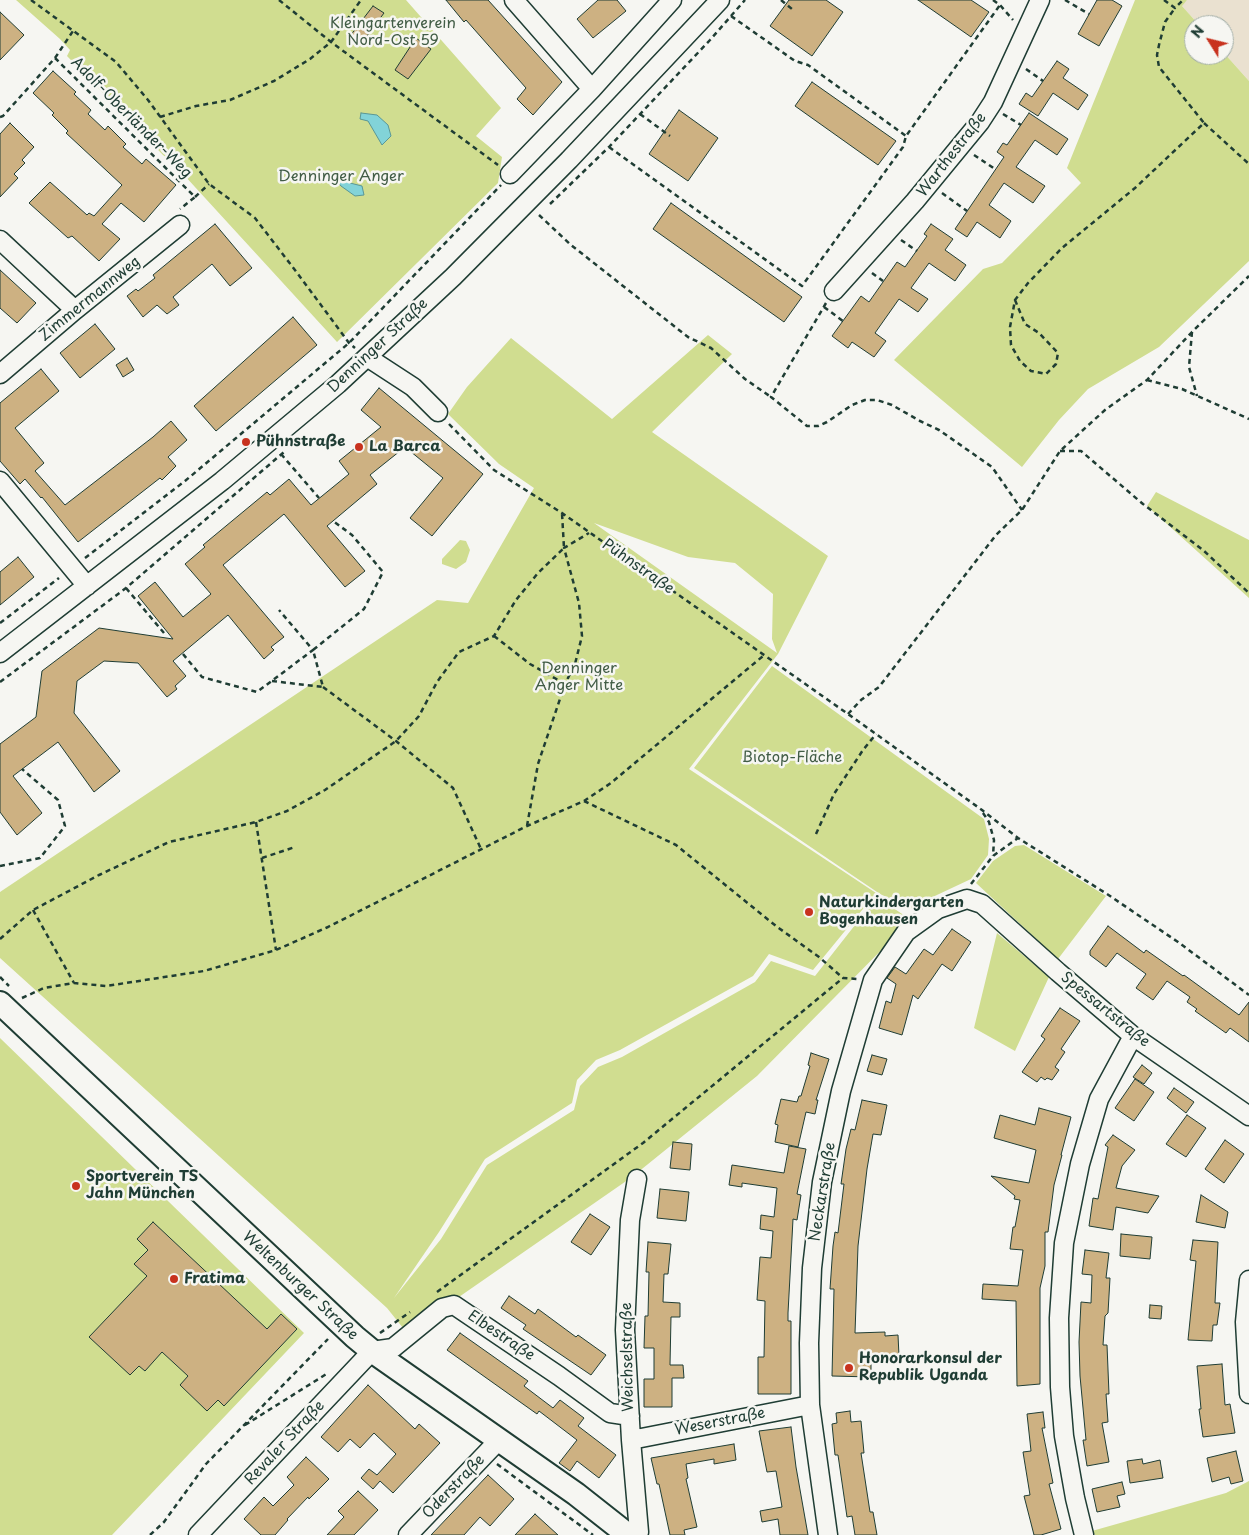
<!DOCTYPE html>
<meta charset="utf-8">
<style>
body{margin:0}
#map{position:relative;width:1249px;height:1535px;overflow:hidden;background:#f6f6f2;font-family:"Playpen Sans",sans-serif}
canvas{display:block}
.north{position:absolute;left:1184px;top:15px;width:50px;height:50px;box-sizing:border-box;background:#f6f6f2;border:1px solid #a0aca6;border-radius:50%;rotate:306deg;font-size:14px;font-weight:700;line-height:20px;text-align:center;color:#1f3d34}
.north::after{content:'';display:block;margin:auto;width:18px;height:22px;background:#c8321e;clip-path:polygon(50% 0,100% 100%,50% 72%,0 100%)}
</style>
<div id="map">
<canvas width="1249" height="1535"></canvas>
<div class="north">N</div>
</div>
<script>
const ctx = document.querySelector('canvas').getContext('2d');
ctx.lineJoin = 'round';
function fill(path, color) {
  ctx.fillStyle = color;
  ctx.fill(path, 'evenodd');
}
function poly(rows) {
  const path = new Path2D();
  for (const r of rows) {
    path.moveTo(r[0], r[1]);
    for (let i = 2; i < r.length; i += 2) path.lineTo(r[i], r[i + 1]);
  }
  return path;
}
function stroke(path, color, width, dash) {
  ctx.strokeStyle = color;
  ctx.lineWidth = width;
  ctx.lineCap = dash ? 'butt' : 'round';
  ctx.setLineDash(dash || []);
  ctx.stroke(path);
}
function label(font, color, halo, rows, align = 'center') {
  ctx.font = font + ' "Playpen Sans",sans-serif';
  ctx.lineWidth = 5;
  ctx.setLineDash([]);
  ctx.textBaseline = 'middle';
  ctx.strokeStyle = halo;
  ctx.fillStyle = color;
  for (const [text, x, y, turn = 0] of rows) {
    ctx.save();
    ctx.translate(x, y);
    ctx.rotate((+turn || 0) * Math.PI / 180);
    ctx.textAlign = isNaN(turn) ? turn : align;
    if (halo) ctx.strokeText(text, 0, 0);
    ctx.fillText(text, 0, 0);
    ctx.restore();
  }
}
const built = poly([
 [1187,0,1249,0,1249,81,1224,53,1224,25,1199,25,1181,5]
]);
const green = poly([
 [16,0,406,0,501,108,476,136,502,157,498,183,337,342,173,163,163,155,67,56,70,50,60,39],
 [1135,0,1187,0,1182,6,1199,25,1194,25,1194,55,1224,55,1224,53,1249,81,1249,261,1159,347,1088,389,1059,420,1022,467,894,360,983,269,1002,263,1081,183,1067,168],
 [708,335,732,354,652,432,828,556,778,654,689,769,876,893,813,970,769,954,753,976,620,1050,596,1060,577,1080,572,1103,485,1159,439,1232,394,1298,441,1239,487,1165,574,1110,580,1086,598,1067,622,1057,755,982,771,961,815,976,877,897,911,920,757,1076,632,1177,407,1333,387,1308,0,958,0,892,437,600,468,603,534,488,499,464,448,414,467,387,511,338,612,419],
 [594,523,688,557,735,563,773,594,772,639,777,653],
 [1156,492,1249,540,1249,598,1147,506],
 [460,540,466,541,470,550,466,562,456,569,442,564,442,559],
 [772,666,984,819,989,839,988,855,971,879,922,902,913,909,880,894,694,768],
 [1024,845,1106,896,1058,959,976,883,993,861,1015,846],
 [997,933,1049,977,1015,1051,974,1028],
 [0,1038,304,1333,112,1535,0,1535],
 [1249,1481,1249,1535,1095,1535,1092,1531,1226,1493]
]);
const water = poly([
 [361,113,377,115,388,125,391,136,382,145,368,121,360,119,361,113],
 [341,175,350,183,362,186,364,195,355,196,341,186,335,179,341,175]
]);
const building = poly([
 [446,0,488,0,562,82,533,115,517,99,526,88,466,20,464,22,446,0],
 [598,0,617,0,626,11,593,38,577,19,598,0],
 [789,0,826,0,843,12,812,56,770,26,789,0],
 [918,0,971,0,989,12,971,37,918,0],
 [1097,0,1112,0,1122,6,1099,46,1078,34,1097,0],
 [373,6,384,13,361,44,350,36,373,6],
 [0,12,24,35,0,60,0,12],
 [416,38,431,49,408,79,395,70,416,38],
 [1057,61,1069,69,1063,78,1088,95,1078,110,1053,93,1038,116,1019,104,1026,93,1032,97,1057,61],
 [53,71,76,92,74,94,91,110,88,114,105,130,108,126,126,144,123,147,142,164,146,159,176,185,144,222,121,203,102,224,120,239,99,261,72,236,68,238,29,203,50,182,87,215,89,213,94,216,122,185,66,133,68,131,52,115,54,113,33,93,53,71],
 [812,82,896,141,878,165,795,106,812,82],
 [679,110,718,138,688,181,649,154,679,110],
 [1029,113,1068,139,1057,155,1035,140,1016,167,1045,186,1033,203,1004,183,989,205,1011,221,1000,238,977,222,967,237,955,229,1004,157,997,152,1003,143,1007,145,1029,113],
 [10,123,34,147,22,160,25,163,14,174,18,178,0,197,0,134,10,123],
 [671,203,802,297,784,322,653,229,671,203],
 [215,224,252,268,230,286,212,264,173,297,179,305,167,314,157,305,143,317,127,296,136,289,138,291,155,278,153,275,215,224],
 [931,224,953,239,945,250,966,265,955,281,929,263,911,288,928,299,918,312,899,299,875,333,886,341,874,357,852,342,848,348,832,336,861,296,869,302,897,262,905,267,927,236,924,234,931,224],
 [0,270,36,303,17,323,0,308,0,270],
 [293,317,317,345,216,431,194,406,293,317],
 [95,324,115,349,80,378,60,353,95,324],
 [127,358,134,370,123,377,116,365,127,358],
 [41,369,59,391,15,428,44,463,35,471,65,505,153,437,171,421,187,440,168,457,176,466,162,480,160,478,78,542,42,497,41,498,25,479,20,484,0,461,0,403,41,369],
 [379,388,483,474,432,536,410,518,443,478,405,447,370,475,377,484,327,526,365,571,345,587,284,514,223,565,284,637,271,647,274,650,264,659,228,615,173,661,186,676,175,686,177,689,167,697,138,663,104,661,77,681,74,713,120,771,94,792,58,742,13,776,42,813,17,835,0,812,0,744,36,717,42,671,99,628,173,639,138,596,155,582,183,617,211,594,185,564,205,547,203,545,267,492,270,495,289,479,311,505,349,474,339,461,381,427,361,410,379,388],
 [18,557,34,577,0,605,0,572,18,557],
 [1108,926,1144,953,1146,950,1183,976,1184,975,1239,1015,1249,1002,1249,1042,1230,1028,1226,1033,1195,1011,1197,1009,1187,1002,1190,997,1167,981,1153,1000,1136,988,1146,974,1117,953,1106,967,1090,955,1090,951,1108,926],
 [952,929,971,942,952,971,942,964,918,999,913,995,902,1035,879,1028,886,1001,891,1003,896,984,887,978,895,967,906,974,924,949,933,955,952,929],
 [1060,1008,1080,1021,1061,1049,1065,1052,1055,1067,1059,1070,1052,1080,1047,1078,1045,1080,1041,1077,1037,1082,1022,1072,1045,1039,1041,1036,1060,1008],
 [811,1053,829,1059,816,1100,818,1100,815,1114,806,1112,798,1147,775,1142,778,1125,775,1124,781,1099,797,1102,799,1096,801,1096,810,1066,808,1065,811,1053],
 [872,1055,887,1059,882,1075,867,1071,872,1055],
 [1142,1065,1152,1073,1144,1084,1133,1077,1142,1065],
 [1135,1079,1154,1092,1134,1121,1115,1108,1135,1079],
 [1174,1088,1194,1102,1186,1113,1167,1098,1174,1088],
 [862,1100,887,1105,881,1135,873,1134,867,1169,858,1246,855,1333,885,1332,885,1336,898,1335,899,1356,871,1356,871,1377,832,1376,834,1289,830,1289,833,1246,835,1232,838,1233,844,1184,841,1184,846,1149,851,1129,855,1130,862,1100],
 [1039,1108,1071,1117,1061,1155,1062,1155,1054,1185,1048,1232,1045,1232,1045,1266,1040,1288,1040,1384,1017,1386,1016,1301,982,1299,983,1284,1018,1286,1023,1250,1010,1249,1013,1227,1015,1227,1020,1200,1014,1199,1015,1196,991,1176,1029,1183,1036,1150,994,1138,1000,1115,1035,1125,1039,1108],
 [1187,1115,1206,1128,1186,1157,1166,1144,1187,1115],
 [1113,1135,1135,1150,1122,1166,1116,1188,1159,1196,1148,1213,1116,1207,1113,1230,1089,1226,1093,1198,1098,1199,1108,1147,1105,1145,1113,1135],
 [1225,1140,1244,1154,1224,1183,1205,1169,1225,1140],
 [673,1142,692,1144,690,1170,670,1168,673,1142],
 [789,1146,806,1149,797,1194,801,1195,797,1220,793,1219,790,1276,788,1313,788,1321,791,1321,791,1394,758,1394,758,1357,764,1357,765,1301,757,1300,760,1257,771,1258,773,1231,760,1229,761,1215,774,1217,777,1188,742,1183,742,1187,729,1185,732,1165,784,1173,789,1146],
 [660,1189,689,1192,686,1221,657,1218,660,1189],
 [1201,1195,1228,1212,1225,1228,1196,1222,1201,1195],
 [590,1214,610,1227,591,1255,571,1242,590,1214],
 [153,1222,267,1329,281,1314,297,1329,224,1406,218,1400,207,1411,180,1385,188,1376,162,1352,145,1371,139,1366,130,1375,89,1337,147,1276,134,1264,148,1250,137,1239,153,1222],
 [1121,1234,1152,1237,1150,1259,1120,1256,1121,1234],
 [1193,1240,1218,1242,1215,1303,1220,1303,1217,1325,1213,1325,1212,1341,1188,1340,1196,1261,1190,1260,1193,1240],
 [648,1242,671,1244,668,1274,664,1274,663,1302,680,1303,680,1317,671,1317,670,1365,683,1365,684,1378,672,1378,672,1407,644,1407,644,1379,654,1379,654,1348,644,1348,645,1316,648,1316,649,1272,646,1272,648,1242],
 [1085,1250,1109,1253,1106,1278,1110,1278,1108,1313,1105,1316,1103,1345,1107,1345,1109,1394,1106,1394,1108,1422,1102,1423,1109,1462,1087,1466,1083,1440,1086,1440,1080,1376,1079,1342,1081,1302,1091,1303,1092,1275,1082,1274,1085,1250],
 [509,1296,535,1314,538,1309,576,1337,578,1335,606,1355,591,1375,523,1329,526,1325,501,1308,509,1296],
 [1150,1305,1162,1306,1161,1319,1149,1318,1150,1305],
 [460,1333,528,1381,524,1386,553,1408,560,1400,584,1418,578,1426,616,1455,599,1478,577,1461,570,1471,559,1463,577,1440,539,1411,537,1414,447,1350,460,1333],
 [1222,1364,1225,1405,1230,1404,1235,1433,1203,1437,1199,1409,1201,1409,1197,1366,1222,1364],
 [368,1385,415,1429,419,1424,440,1443,393,1493,380,1481,373,1489,361,1478,369,1469,377,1475,396,1454,374,1433,360,1448,350,1439,338,1452,321,1437,368,1385],
 [850,1411,851,1422,861,1421,864,1453,861,1453,870,1512,873,1512,877,1535,855,1535,852,1516,847,1517,838,1455,835,1455,832,1424,837,1423,836,1413,850,1411],
 [1043,1412,1045,1428,1042,1428,1053,1483,1049,1484,1061,1529,1041,1535,1034,1535,1024,1496,1030,1495,1023,1452,1031,1451,1027,1414,1043,1412],
 [791,1427,796,1467,808,1535,780,1535,778,1519,762,1522,760,1511,782,1507,776,1471,767,1472,759,1431,791,1427],
 [734,1444,736,1460,714,1464,714,1459,686,1464,688,1478,686,1479,697,1527,684,1530,685,1535,670,1535,659,1484,657,1484,651,1458,734,1444],
 [1236,1451,1243,1481,1231,1484,1229,1477,1212,1482,1207,1458,1236,1451],
 [306,1457,329,1479,309,1499,308,1497,287,1519,288,1520,275,1535,261,1535,244,1519,264,1497,273,1506,294,1485,287,1477,306,1457],
 [1142,1459,1143,1464,1160,1460,1163,1478,1130,1483,1127,1461,1142,1459],
 [488,1475,514,1499,490,1526,480,1517,464,1535,431,1535,488,1475],
 [1122,1482,1125,1494,1117,1496,1120,1507,1097,1512,1092,1489,1122,1482],
 [358,1491,378,1510,354,1535,327,1535,344,1517,338,1511,358,1491],
 [535,1514,558,1535,515,1535,535,1514]
]);
const path = poly([
 [31,0,116,62,148,100,209,184,255,218,298,274,349,343,355,348],
 [279,0,331,42,498,165],
 [781,0,792,9],
 [993,0,1000,5,1013,20],
 [1065,0,1089,14],
 [1164,0,1175,8,1183,0],
 [731,16,795,61,808,65,906,136],
 [55,58,73,31],
 [1026,69,1043,81],
 [640,114,670,136],
 [1003,114,1021,125],
 [0,117,3,116,55,58,195,197,180,209],
 [160,117,196,106,230,100,274,81,310,59,331,42,361,0],
 [1204,123,1249,164],
 [609,147,802,286,903,147,906,136,1000,5],
 [974,155,995,169],
 [942,193,967,211],
 [195,197,209,184],
 [550,204,609,147,710,40,745,0],
 [539,215,571,245,688,337,711,348,745,379,771,397],
 [901,240,917,251],
 [872,273,883,281],
 [1015,300,1025,324,1039,333,1058,353,1056,364,1046,374,1031,371,1020,361,1011,345,1010,327,1015,300,1028,283,1062,248,1135,188,1204,123,1159,67,1157,55,1159,45,1165,22,1175,8],
 [826,303,771,397,807,426,818,426,827,422,852,405,865,400,877,400,892,405,920,421,939,430,992,467,1022,510],
 [824,307,843,321],
 [1192,332,1189,367,1197,396],
 [1147,380,1182,389,1249,419],
 [449,424,494,470,562,513,848,714,982,810,1018,838,1107,894,1178,942,1249,995],
 [1060,451,1081,451,1143,504,1203,550,1249,593],
 [281,454,319,498],
 [85,558,185,481,349,343,501,185],
 [126,588,164,633],
 [0,623,59,578],
 [494,636,530,664,565,684],
 [183,654,202,677,257,692,313,650,279,610],
 [272,681,323,687,313,650,364,609,383,572,352,535,333,521],
 [0,682,126,588,284,452],
 [323,687,396,741,453,788,481,849],
 [848,714,861,700,879,687,996,535,1022,510,1060,451,1105,410,1147,380,1192,332,1249,276],
 [584,801,676,845,776,926,819,957,843,978,858,979],
 [983,813,989,822,994,840,993,856],
 [256,822,276,950],
 [527,826,538,764,565,684,575,664,582,636,579,603,564,548,589,533],
 [816,834,834,794,863,750,876,734],
 [262,858,295,847],
 [0,866,40,858,65,826,58,800,22,769],
 [971,884,993,856,1018,838],
 [33,910,74,983],
 [0,939,33,910,99,875,169,842,256,822,287,811,325,790,396,741,419,716,437,682,459,652,494,636,516,600,538,573,564,548,562,513],
 [0,977,9,986],
 [22,998,44,988,74,983,106,986,204,971,276,950,328,927,527,826,584,801,611,783,636,762,763,656],
 [437,1292,643,1143,843,978],
 [380,1333,410,1312],
 [245,1425,328,1373],
 [497,1464,593,1535],
 [150,1535,164,1522,206,1464,328,1339]
]);
const minor = poly([
 [514,0,592,89],
 [510,174,592,89,672,0],
 [0,240,75,310],
 [834,291,915,201,980,122,993,102,1040,0],
 [367,357,413,387,438,412],
 [0,374,75,310,180,225],
 [0,481,87,586],
 [0,653,222,481,338,384,453,277,569,160,720,0],
 [637,1179,630,1220,625,1330,631,1440,639,1532,638,1535],
 [1249,1280,1245,1322,1249,1394],
 [631,1440,810,1405],
 [198,1535,372,1351,393,1348,442,1308,454,1305,559,1376,610,1413,630,1416],
 [408,1535,499,1440],
 [828,1535,810,1405,809,1343,812,1268,822,1182,841,1091,873,980,906,932,938,909,967,899,982,904,1058,972,1133,1036,1249,1116],
 [1084,1535,1075,1498,1064,1436,1060,1387,1059,1318,1064,1243,1080,1164,1099,1099,1133,1036]
]);
const major = poly([
 [0,1003,355,1337,372,1351,576,1494,628,1535]
]);
const markers = [
 [246,442,5,"#c8321e"],
 [359,447,5,"#c8321e"],
 [809,912,5,"#c8321e"],
 [76,1186,5,"#c8321e"],
 [174,1279,5,"#c8321e"],
 [849,1368,5,"#c8321e"]
];
const parkNames = [
 ["Kleingartenverein",393,24],
 ["Nord-Ost 59",393,41],
 ["Denninger Anger",341,177],
 ["Denninger",579,669],
 ["Anger Mitte",579,686],
 ["Biotop-Fläche",792,758]
];
const streetNames = [
 ["Adolf-Oberländer-Weg",131,118,45],
 ["Warthestraße",952,155,-52],
 ["Zimmermannweg",90,299,-39],
 ["Denninger Straße",378,346,-43],
 ["Pühnstraße",638,567,35],
 ["Spessartstraße",1105,1010,39],
 ["Neckarstraße",823,1192,-81],
 ["Weltenburger Straße",300,1286,43],
 ["Elbestraße",501,1336,34],
 ["Weichselstraße",628,1357,-91],
 ["Weserstraße",720,1422,-11],
 ["Revaler Straße",285,1443,-47],
 ["Oderstraße",454,1487,-46]
];
const poiNames = [
 ["Pühnstraße",256,442],
 ["La Barca",369,447],
 ["Naturkindergarten",819,903],
 ["Bogenhausen",819,920],
 ["Sportverein TS",86,1177],
 ["Jahn München",86,1194],
 ["Fratima",184,1279],
 ["Honorarkonsul der",859,1359],
 ["Republik Uganda",859,1376]
];
fill(built, '#eae1d0');
fill(green, '#d0dd90');
fill(water, '#82d3d8');
stroke(water, '#5a9796', 1);
fill(building, '#cdb182');
stroke(building, '#1f3d34', 1);
stroke(minor, '#1f3d34', 21);
stroke(major, '#1f3d34', 26);
stroke(path, '#1f3d34', 2.5, [5, 4]);
stroke(minor, '#f6f6f2', 18);
stroke(major, '#f6f6f2', 22);
for (const [x, y, r, color] of markers) {
  const dot = new Path2D();
  dot.arc(x, y, r, 0, 2 * Math.PI);
  ctx.fillStyle = color;
  ctx.fill(dot);
  stroke(dot, '#f6f6f2', 2);
}
label('15px', '#425d46', '#f6f6f2', parkNames);
label('15px', '#1f3d34', '#f6f6f2', streetNames);
label('bold 15px', '#1f3d34', '#f6f6f2', poiNames, 'left');
</script>
